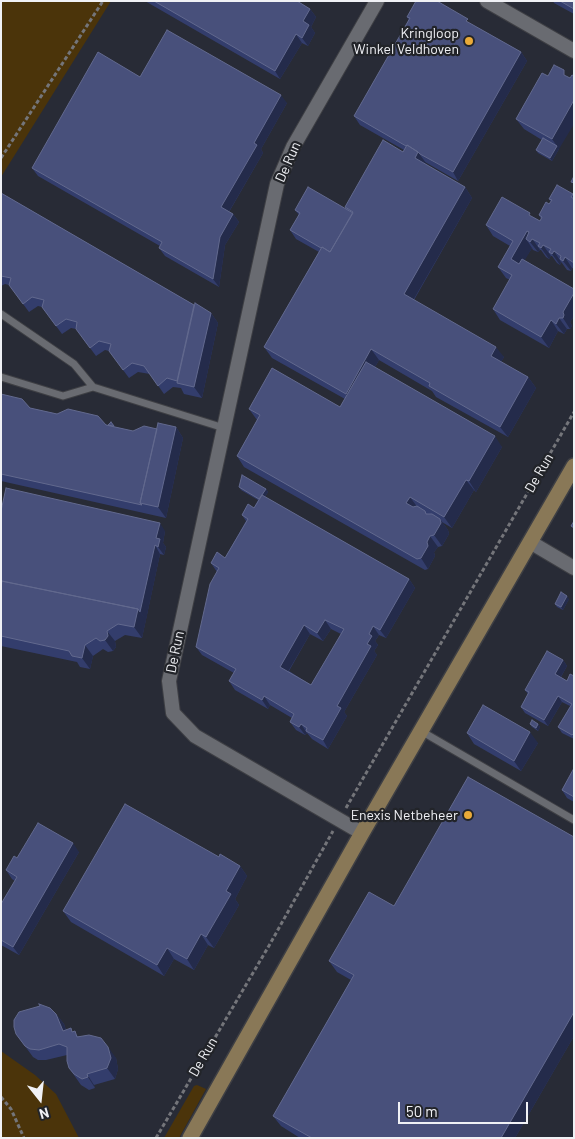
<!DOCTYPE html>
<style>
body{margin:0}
#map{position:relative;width:575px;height:1139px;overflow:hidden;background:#222429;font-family:Barlow,sans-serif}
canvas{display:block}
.frame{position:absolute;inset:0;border:2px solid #f0f1f5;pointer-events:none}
.north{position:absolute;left:15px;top:1074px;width:50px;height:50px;-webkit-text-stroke:4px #222429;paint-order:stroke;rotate:164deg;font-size:14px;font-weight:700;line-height:20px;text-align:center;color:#f0f1f5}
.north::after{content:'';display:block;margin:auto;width:18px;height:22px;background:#f0f1f5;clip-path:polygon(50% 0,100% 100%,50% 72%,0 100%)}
.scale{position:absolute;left:398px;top:1102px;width:130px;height:22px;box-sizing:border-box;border:2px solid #f0f1f5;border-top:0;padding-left:6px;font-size:15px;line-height:18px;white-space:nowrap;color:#f0f1f5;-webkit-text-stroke:4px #222429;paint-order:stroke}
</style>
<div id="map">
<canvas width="575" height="1139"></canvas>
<div class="frame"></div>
<div class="north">N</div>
<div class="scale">50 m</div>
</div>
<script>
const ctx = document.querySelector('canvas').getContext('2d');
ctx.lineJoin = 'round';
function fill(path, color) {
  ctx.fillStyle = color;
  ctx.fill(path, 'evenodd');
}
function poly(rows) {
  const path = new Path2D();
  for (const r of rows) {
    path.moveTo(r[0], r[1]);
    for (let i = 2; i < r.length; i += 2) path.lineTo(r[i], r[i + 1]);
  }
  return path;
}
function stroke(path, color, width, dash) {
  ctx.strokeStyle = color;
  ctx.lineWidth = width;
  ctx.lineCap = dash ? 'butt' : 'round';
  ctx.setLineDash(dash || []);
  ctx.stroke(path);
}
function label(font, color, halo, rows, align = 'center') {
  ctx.font = font + ' Barlow,sans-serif';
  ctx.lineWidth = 4.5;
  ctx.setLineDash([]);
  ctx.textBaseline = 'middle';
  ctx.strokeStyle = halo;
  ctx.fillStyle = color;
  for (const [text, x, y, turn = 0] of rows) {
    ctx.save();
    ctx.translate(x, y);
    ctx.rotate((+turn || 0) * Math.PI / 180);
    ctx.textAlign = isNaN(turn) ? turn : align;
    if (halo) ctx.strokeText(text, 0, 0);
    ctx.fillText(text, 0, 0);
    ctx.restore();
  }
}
const built = poly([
 [91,1,574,1,574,1138,19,1138,1,1096,1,135]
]);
const green = poly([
 [1,1,111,1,1,177],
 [1,1051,35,1075,56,1094,79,1138,1,1138],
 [197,1085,206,1089,179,1138,164,1138,194,1086]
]);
const path = poly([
 [1,158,103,1],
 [346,808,574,412],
 [1,1097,11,1109,24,1138],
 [156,1138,270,944,333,831]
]);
const lane = poly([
 [1,314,74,364,93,387,63,396,1,377],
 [93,387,224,428],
 [421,731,574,820]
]);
const street = poly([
 [487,1,574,51],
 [530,542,574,568],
 [362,833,195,736,173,713,169,681,277,184,293,147,377,1]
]);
const secondary = poly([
 [190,1138,362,833,574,466]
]);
const wall = poly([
 [145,1,297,1,310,9,316,17,311,27,315,33,308,46,302,43,280,79],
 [553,1,574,1,574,14,554,3],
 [407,17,471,24,521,52,527,61,458,181,425,162,425,164,465,187,472,198,414,300,504,357,501,362,528,377,536,388,508,437,436,397,432,391,379,360,375,367,502,447,476,492,474,490,452,528,442,522,448,530,449,534,442,546,438,547,434,552,435,556,428,569,425,570,244,467,237,456,257,420,249,409,340,407,345,399,272,358,264,347,319,252,296,239,290,230,299,215,295,210,346,209,345,207,404,150,360,125,354,116,409,20],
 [542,73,559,149,552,161,538,153,536,150,542,140,524,129,516,119],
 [140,77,287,103,261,149,263,153,229,212,233,214,239,222,225,245,219,287,165,256,159,248,160,246,38,176,32,168],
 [1,193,194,305,211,313,218,323,202,398,184,394,181,388,173,387,164,394,150,374,138,372,129,378,109,351,105,350,96,356,76,329,71,328,62,334,42,307,38,306,29,312,9,285,5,284,1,286],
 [573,194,574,195,574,269,572,268,571,271,567,270,562,263,561,262,560,265,557,263,552,256,551,256,549,259,546,257,541,250,540,250,538,252,533,250,532,248,524,260,574,289,574,316,570,322,572,326,570,329,567,329,564,334,558,331,549,348,500,320,493,309,510,280,506,278,498,267,510,246,493,236,486,225,533,217,540,221,541,219,539,215,551,202,549,199],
 [1,394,30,408,108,425,111,422,115,427,133,431,176,427,183,438,166,518,1,481],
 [239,487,266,489,268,492,265,497,409,579,415,588,386,638,379,635,375,641,378,645,374,651,377,655,344,712,347,716,328,749,312,739,307,733,305,735,296,730,290,722,292,718,270,705,268,709,235,690,229,681,234,673,202,655,196,647,217,572,211,563,225,558,246,521,242,515,254,508,258,500,241,490],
 [331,629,341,634,311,685,289,671,310,634,323,641],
 [1,511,165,531,163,543,166,547,164,555,160,554,142,638,125,635,115,641,116,647,113,651,108,652,103,649,93,656,90,669,80,667,77,662,1,646],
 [569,599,563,610,557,607,555,604],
 [563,660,567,666,561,677,567,681,574,676,574,739,562,733,558,727,570,706,562,702,548,726,525,713,521,707,528,694,525,690],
 [530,724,538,724,540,727,538,731,532,727],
 [467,733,538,743,521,771,474,744],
 [574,768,574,802,567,798,562,790],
 [574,837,574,1036,515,1138,300,1138,281,1126,273,1116,351,980,337,972,329,961,394,906],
 [79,852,19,955,1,945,1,904,15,881,12,879,6,870,17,858],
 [219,857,240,866,247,876,235,899,239,905,214,948,208,945,194,970,174,959,164,976,71,922,63,911],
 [56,1014,64,1024,66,1030,73,1032,79,1037,116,1058,118,1069,115,1079,94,1085,95,1088,89,1090,81,1085,69,1068,67,1055,46,1060,38,1060,33,1057,16,1034]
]);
const shadedWall = poly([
 [310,9,316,17,311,27,315,33,308,46,302,38,303,21],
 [296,34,302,43,280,79,275,71],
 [521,52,527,61,458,181,453,172],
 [281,95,287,103,261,149,263,153,227,215,221,207,254,143],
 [574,100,574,124,559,149,552,139],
 [557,146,559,149,552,161,550,158],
 [418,152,426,163,422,169,415,158],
 [465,187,472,198,411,304,404,294],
 [233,214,239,222,225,245,219,287,213,279,220,237],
 [527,231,540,250,538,252,530,242,526,239,532,248,519,270,511,259],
 [543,245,551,256,549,259,541,248],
 [554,251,561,262,560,265,552,254],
 [565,257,572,268,571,271,563,261],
 [574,293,574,316,570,322,572,326,570,329,563,318,563,312],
 [211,313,218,323,202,398,194,387],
 [559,318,567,329,564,334,556,324],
 [551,320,558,331,549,348,541,337],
 [496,347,504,357,499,366,491,356],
 [371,349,379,360,353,404,346,394],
 [528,377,536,388,508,437,500,427],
 [176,427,183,438,166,518,158,507],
 [495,436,502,447,476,492,469,481],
 [466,480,474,490,452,528,444,517],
 [266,489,268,492,262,502,260,500],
 [410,497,418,508,414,514,406,503],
 [440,519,448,530,449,534,442,546,434,535],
 [160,523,165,531,163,543,166,547,164,555,158,547,156,538],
 [430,536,438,547,434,552,435,556,428,569,421,558,427,542],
 [155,545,160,554,146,620,140,612],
 [409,579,415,588,386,638,380,630],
 [567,596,569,599,563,610,561,607],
 [138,609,146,620,142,638,134,627],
 [325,620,331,629,323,641,317,633],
 [304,625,310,634,286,675,280,667],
 [373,626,379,635,375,641,378,645,374,651,377,655,344,712,347,716,328,749,323,740,337,706,367,644,369,634],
 [107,631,115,641,116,647,113,651,105,640],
 [85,645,93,656,90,669,82,658],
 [563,660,567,666,559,680,555,674],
 [264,696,270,705,268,709,262,700],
 [558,696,562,702,548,726,544,720],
 [301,724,307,733,305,735,299,727],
 [538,724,540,727,538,731,536,728],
 [530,732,538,743,521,771,514,761],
 [73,843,79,852,19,955,13,947],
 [240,866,247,876,235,899,239,905,214,948,206,937,226,891],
 [201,934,208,945,194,970,187,959],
 [167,948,174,959,164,976,157,965],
 [574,1012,574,1036,515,1138,501,1138],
 [56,1014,64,1024,70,1042,63,1031],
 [108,1047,116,1058,118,1069,115,1079,107,1068],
 [87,1074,94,1085,95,1088,88,1077]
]);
const building = poly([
 [154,1,297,1,310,9,303,21,309,25,302,38,296,34,275,71,154,1],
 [416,1,437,1,468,19,466,21,521,52,453,172,420,154,418,152,407,145,406,146,354,116,410,18,407,17,416,1],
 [560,1,574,1,574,9,560,1],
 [167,30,281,95,254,143,257,145,221,207,233,214,220,237,213,279,159,248,162,242,32,168,98,52,140,77,167,30],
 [554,65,564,70,564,75,570,78,572,75,574,76,574,100,552,139,516,119,542,73,548,76,554,65],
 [543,138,557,146,550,158,536,150,543,138],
 [383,140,403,152,407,145,418,152,415,158,465,187,404,294,496,347,491,356,528,377,500,427,429,386,430,383,371,349,346,394,264,347,322,247,330,252,353,212,345,207,383,140],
 [574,176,574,183,571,182,574,176],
 [557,185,573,194,571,197,574,199,574,263,565,257,563,261,560,259,561,256,554,251,552,254,549,252,551,249,543,245,541,248,538,246,540,243,532,239,530,242,526,239,529,232,527,231,511,259,519,264,522,259,574,289,574,293,563,312,564,315,563,318,559,318,556,324,551,320,541,337,493,309,512,275,498,267,513,241,486,225,502,197,530,213,529,215,540,221,542,217,539,215,546,202,549,204,552,200,549,199,557,185],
 [308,187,353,213,330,252,322,247,321,248,290,230,300,213,295,210,308,187],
 [1,193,194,305,177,381,167,378,158,386,144,366,132,363,123,370,109,351,111,344,99,341,90,348,76,329,77,322,66,319,56,326,42,307,44,300,32,297,23,304,9,285,11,278,1,276,1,193],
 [195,303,211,313,194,387,177,383,195,303],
 [366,362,495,436,469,481,466,480,444,517,410,497,406,503,413,507,417,506,425,511,426,514,432,514,440,519,441,523,434,535,430,536,427,542,428,546,421,558,417,559,237,456,260,415,249,409,272,368,340,407,366,362],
 [1,394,22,399,30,408,57,414,68,409,98,416,106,425,133,431,144,426,157,429,140,503,142,505,1,474,1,394],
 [111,422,114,426,113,426,108,425,111,422],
 [158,423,176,427,158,507,140,503,158,423],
 [242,475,266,489,259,499,239,487,242,475],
 [6,488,160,523,156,538,160,539,158,547,155,545,140,612,138,609,1,581,1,511,6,488],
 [262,495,409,579,380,630,373,626,369,634,372,636,367,644,371,646,337,706,341,708,323,740,306,731,307,728,301,724,299,727,290,722,294,714,264,696,262,700,229,681,236,669,196,647,210,584,219,568,211,563,217,552,225,558,248,519,242,515,248,504,254,508,262,495],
 [325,620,344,629,311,685,280,667,304,625,317,633,325,620],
 [574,521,574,528,571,526,574,521],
 [2,581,138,609,134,627,118,624,107,631,108,636,105,640,100,641,96,638,85,645,82,658,72,656,69,651,1,636,1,587,2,581],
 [561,592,567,596,561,607,555,604,561,592],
 [547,651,563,660,555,674,567,681,570,674,574,676,574,733,572,735,558,727,572,704,558,696,544,720,521,707,529,692,525,690,547,651],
 [483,705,530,732,514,761,467,733,483,705],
 [532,720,538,724,536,728,530,724,532,720],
 [574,768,574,797,562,790,574,768],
 [468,777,574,837,574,1012,501,1138,312,1138,273,1116,354,975,329,961,369,892,394,906,468,777],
 [125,804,219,857,220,854,240,866,226,891,231,894,206,937,201,934,187,959,167,948,157,965,63,911,125,804],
 [38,823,73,843,13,947,1,940,1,904,17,877,6,870,14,856,17,858,38,823],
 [39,1004,50,1008,56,1014,63,1031,71,1028,72,1032,75,1031,77,1037,89,1035,101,1038,108,1047,111,1058,107,1068,87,1074,88,1077,82,1079,74,1074,69,1068,67,1061,67,1047,59,1044,39,1050,30,1049,25,1046,16,1034,14,1027,14,1020,19,1012,40,1006,39,1004]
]);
const markers = [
 [469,41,5,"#eaaa38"],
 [468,815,5,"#eaaa38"]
];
const poiNames = [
 ["Kringloop",459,33],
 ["Winkel Veldhoven",459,49],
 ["Enexis Netbeheer",458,815]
];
const streetNames = [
 ["De Run",288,162,-66],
 ["De Run",539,473,-60],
 ["De Run",175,652,-78],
 ["De Run",203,1057,-60]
];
fill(built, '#282b36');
fill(green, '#4b340a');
stroke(lane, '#3e3f44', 9);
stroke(street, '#3e3f44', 16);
stroke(secondary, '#3e3f44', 18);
stroke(path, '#74757a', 3, [4, 2.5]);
stroke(lane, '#696b71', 7);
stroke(street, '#696b71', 14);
stroke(secondary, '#897857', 15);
fill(wall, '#333d6c');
fill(shadedWall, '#242b4b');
fill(building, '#48507b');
stroke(building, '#62698e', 1);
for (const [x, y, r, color] of markers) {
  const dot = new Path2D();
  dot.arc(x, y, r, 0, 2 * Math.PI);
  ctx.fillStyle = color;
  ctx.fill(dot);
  stroke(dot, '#222429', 2);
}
label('14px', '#f0f1f5', '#222429', poiNames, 'right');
label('14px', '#f0f1f5', '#222429', streetNames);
</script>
